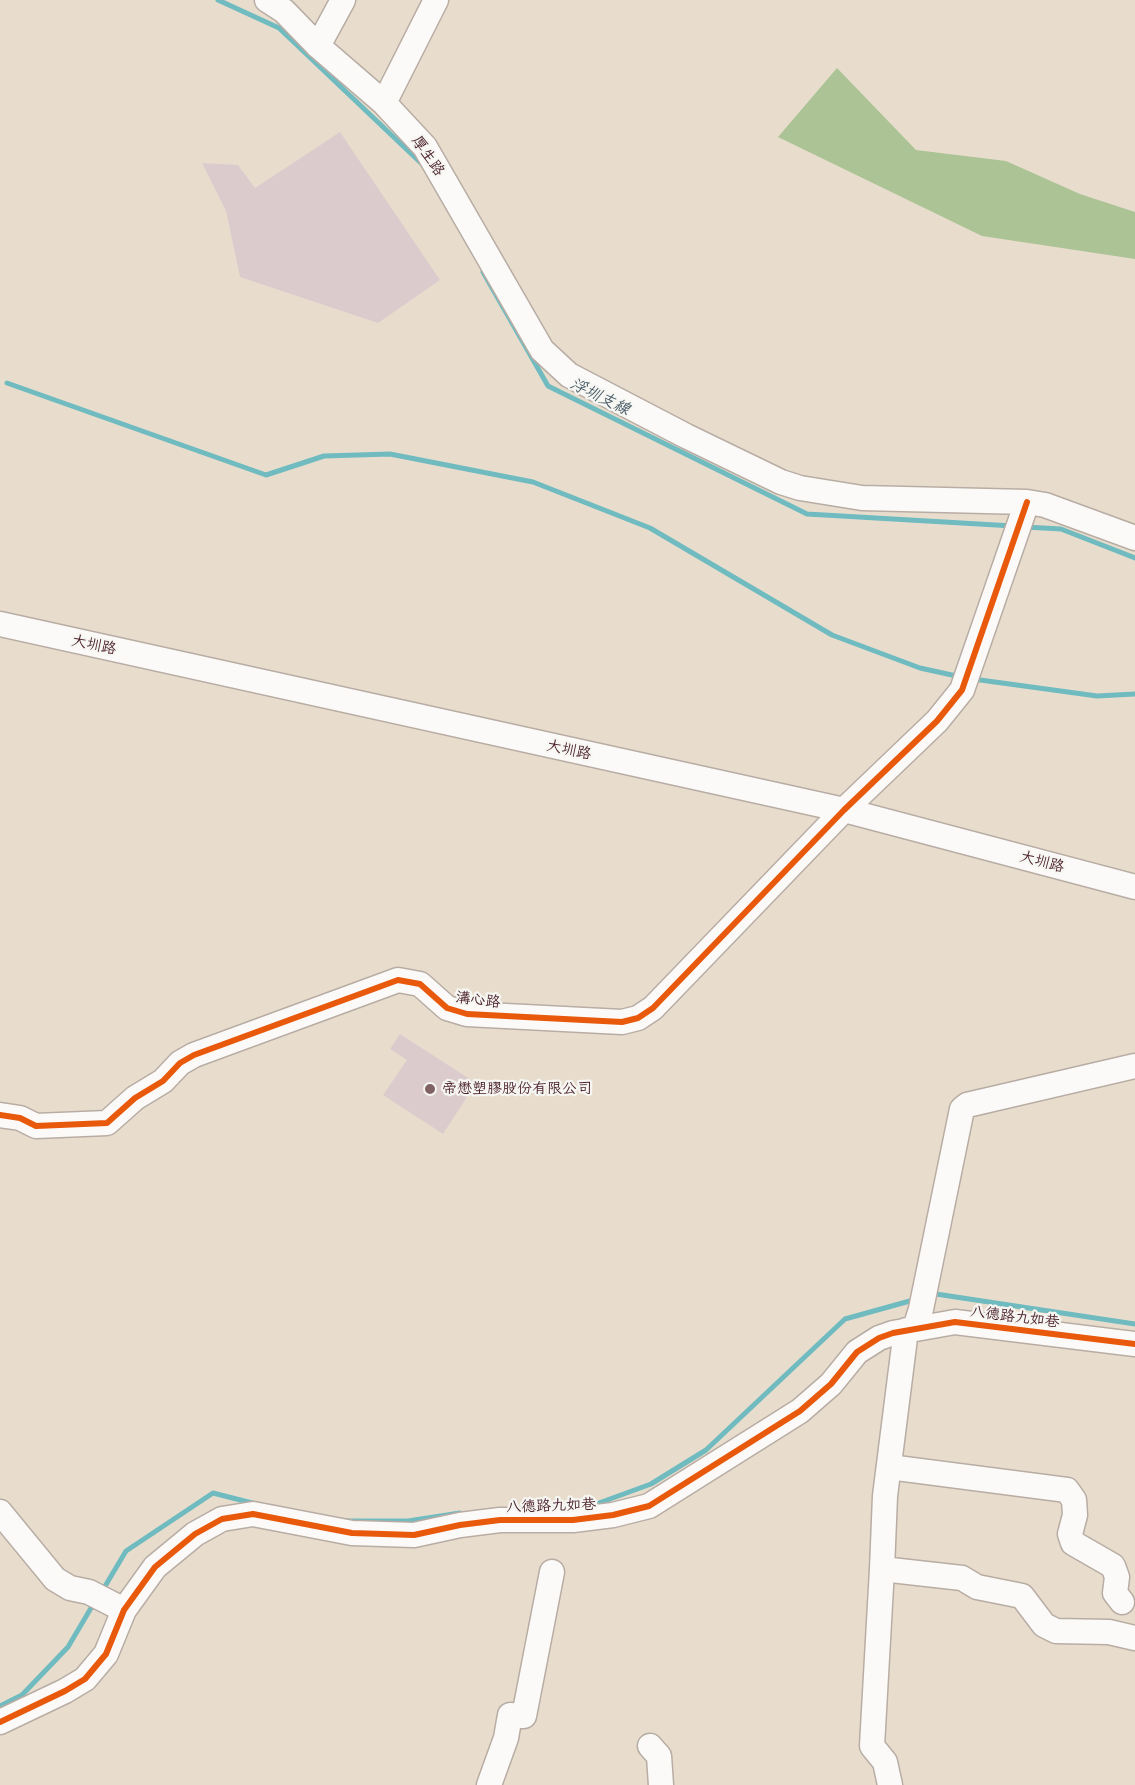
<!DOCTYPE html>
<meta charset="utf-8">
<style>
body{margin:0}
canvas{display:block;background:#e8ddcd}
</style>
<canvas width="1135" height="1785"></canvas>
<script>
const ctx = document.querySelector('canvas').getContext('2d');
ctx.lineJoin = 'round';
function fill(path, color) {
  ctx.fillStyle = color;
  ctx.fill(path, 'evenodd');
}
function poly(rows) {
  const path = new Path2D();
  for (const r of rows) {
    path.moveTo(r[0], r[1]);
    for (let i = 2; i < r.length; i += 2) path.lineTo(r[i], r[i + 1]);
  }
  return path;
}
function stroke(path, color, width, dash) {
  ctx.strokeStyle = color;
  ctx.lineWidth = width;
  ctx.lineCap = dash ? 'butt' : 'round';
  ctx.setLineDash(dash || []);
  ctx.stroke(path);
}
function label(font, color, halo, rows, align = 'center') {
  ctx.font = font + ' Delius,"LXGW WenKai TC",sans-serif';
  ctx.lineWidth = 4.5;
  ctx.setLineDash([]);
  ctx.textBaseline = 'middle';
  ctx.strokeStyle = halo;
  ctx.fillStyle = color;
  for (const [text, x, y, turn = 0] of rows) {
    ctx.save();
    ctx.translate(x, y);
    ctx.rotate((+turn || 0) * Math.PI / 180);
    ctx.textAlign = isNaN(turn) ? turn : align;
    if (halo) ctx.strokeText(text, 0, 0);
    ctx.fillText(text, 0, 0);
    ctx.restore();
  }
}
const forest = poly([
 [837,68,916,150,1006,161,1080,194,1135,212,1135,259,982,236,778,137]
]);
const stream = poly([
 [218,0,279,28,422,164],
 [483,272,548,386,807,514,1013,526],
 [7,383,266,475,324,456,390,454,533,482,650,528,832,635,920,668,961,677],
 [1025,527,1061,529,1135,558],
 [973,679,1097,696,1135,694],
 [929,1296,936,1294,1135,1324],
 [557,1508,588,1507,651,1484,706,1450,845,1319,917,1299],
 [344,1521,408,1521,460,1513],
 [101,1593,126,1551,213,1493,256,1504],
 [0,1706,22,1695,68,1647,94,1603]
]);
const building = poly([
 [340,132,440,280,378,323,240,277,226,211,202,163,238,165,255,188],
 [400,1034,476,1083,443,1134,383,1095,407,1060,390,1049]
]);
const minor = poly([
 [267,0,284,11,318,46,384,103,425,147,542,350,569,375,686,436,781,482,800,488,862,498,1027,502,1045,505,1135,538],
 [318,46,343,0],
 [384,103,436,0],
 [0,624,844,810,1135,887],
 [0,1115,20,1118,36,1126,107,1123,135,1098,163,1081,180,1063,194,1055,398,980,420,984,447,1008,467,1014,622,1022,638,1018,653,1008,844,810,937,721,962,690,1027,502],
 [915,1328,921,1309,962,1109,967,1105,1135,1066],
 [889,1467,1067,1490,1074,1500,1075,1515,1070,1534,1073,1543,1113,1566,1117,1577,1115,1593,1122,1602],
 [0,1512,55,1579,70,1588,89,1592,124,1610],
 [882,1569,885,1496,906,1330],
 [0,1722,65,1691,85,1679,106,1654,124,1610,155,1567,195,1534,222,1519,253,1514,352,1533,414,1535,460,1525,500,1520,573,1520,613,1515,649,1506,800,1411,831,1384,857,1352,879,1338,893,1333,955,1322,1135,1344],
 [650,1746,659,1756,661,1785],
 [489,1785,506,1738,510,1715,524,1716,552,1572],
 [890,1785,885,1762,872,1746,882,1569,962,1578,977,1587,1022,1596,1044,1625,1056,1631,1109,1632,1135,1638]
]);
const cycleway = poly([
 [0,1115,20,1118,36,1126,107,1123,135,1098,163,1081,180,1063,194,1055,398,980,420,984,447,1008,467,1014,622,1022,638,1018,653,1008,844,810,937,721,962,690,1027,502],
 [0,1722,65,1691,85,1679,106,1654,124,1610,155,1567,195,1534,222,1519,253,1514,352,1533,414,1535,460,1525,500,1520,573,1520,613,1515,649,1506,800,1411,831,1384,857,1352,879,1338,893,1333,955,1322,1135,1344]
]);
const markers = [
 [430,1089,6,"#816264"]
];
const streetNames = [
 ["厚生路",428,156,55],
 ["大圳路",94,645,12],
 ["大圳路",569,750,12],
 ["大圳路",1042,862,15],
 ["溝心路",478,1000,7],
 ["八德路九如巷",1015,1317,7],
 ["八德路九如巷",551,1506,-2]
];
const poiNames = [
 ["帝懋塑膠股份有限公司",442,1089]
];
const waterNames = [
 ["浮圳支線",600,397,26]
];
fill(forest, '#acc395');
stroke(stream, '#70bbc0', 5);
fill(building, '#dccbcd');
stroke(minor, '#b8ada4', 27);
stroke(minor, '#fcfaf8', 24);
stroke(cycleway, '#e8590c', 6);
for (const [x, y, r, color] of markers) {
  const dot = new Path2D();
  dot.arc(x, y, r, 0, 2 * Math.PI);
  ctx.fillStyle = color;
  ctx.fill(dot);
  stroke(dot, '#f6f6f2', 2);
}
label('15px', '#4a1f2b', '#f6f6f2', streetNames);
label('15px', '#4a1f2b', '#f6f6f2', poiNames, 'left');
label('italic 16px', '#455764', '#f6f6f2', waterNames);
</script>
